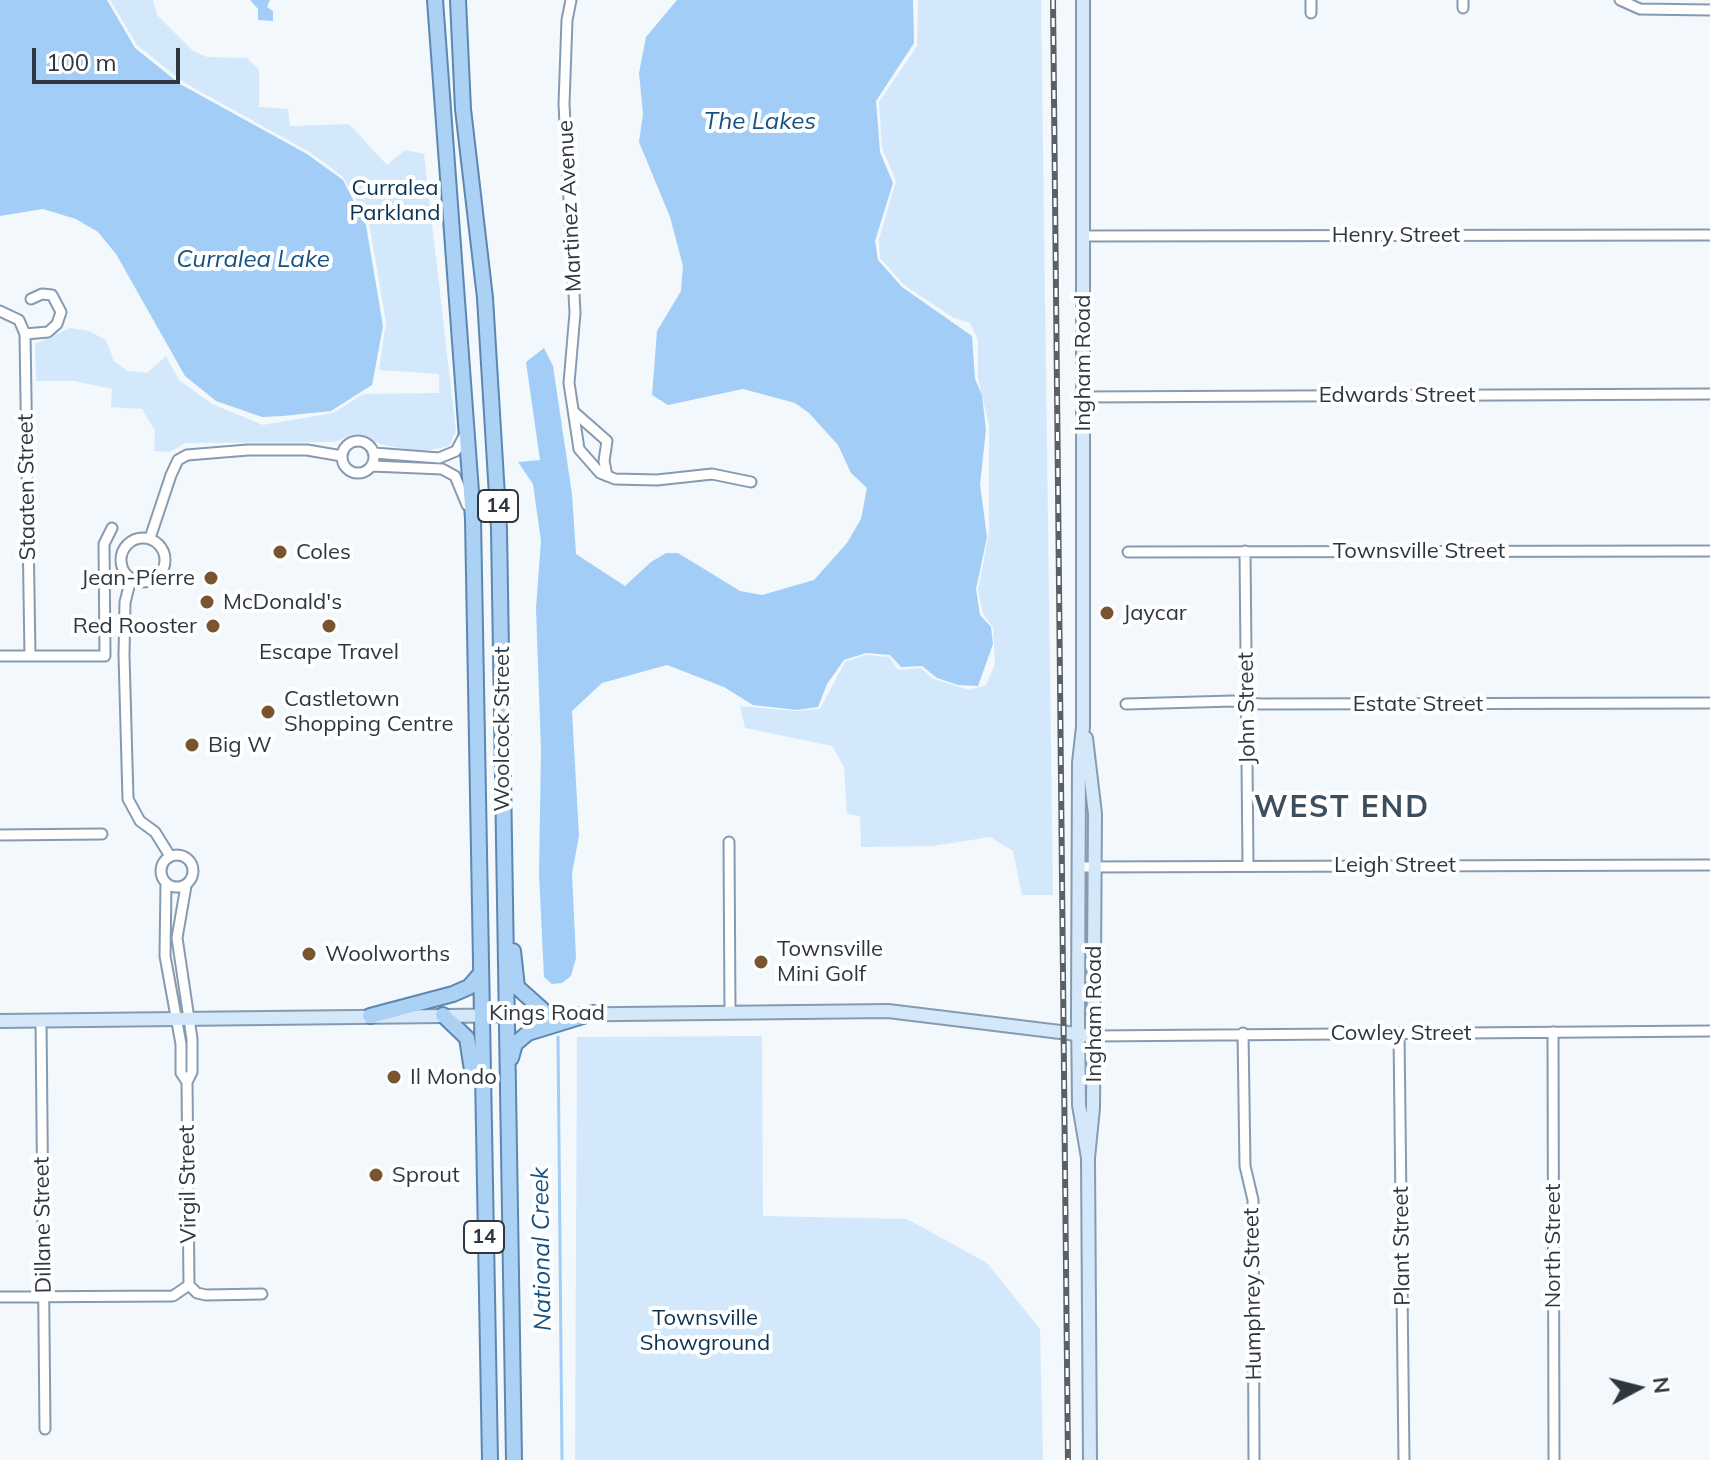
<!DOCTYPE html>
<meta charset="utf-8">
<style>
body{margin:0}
#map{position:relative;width:1710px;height:1460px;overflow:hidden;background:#f3f8fc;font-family:Mulish,sans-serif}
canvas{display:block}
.north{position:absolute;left:1598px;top:1348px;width:80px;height:80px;-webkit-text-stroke:6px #fff;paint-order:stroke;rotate:83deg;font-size:22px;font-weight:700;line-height:32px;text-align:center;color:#2e3740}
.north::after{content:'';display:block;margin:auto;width:28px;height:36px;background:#2e3740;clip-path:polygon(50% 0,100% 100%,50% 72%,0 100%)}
.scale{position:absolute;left:32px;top:48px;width:148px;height:36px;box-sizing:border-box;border:4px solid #2e3740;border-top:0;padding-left:10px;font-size:24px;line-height:28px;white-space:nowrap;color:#2e3740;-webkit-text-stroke:6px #fff;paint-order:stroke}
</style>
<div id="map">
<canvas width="1710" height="1460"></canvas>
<div class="north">N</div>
<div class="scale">100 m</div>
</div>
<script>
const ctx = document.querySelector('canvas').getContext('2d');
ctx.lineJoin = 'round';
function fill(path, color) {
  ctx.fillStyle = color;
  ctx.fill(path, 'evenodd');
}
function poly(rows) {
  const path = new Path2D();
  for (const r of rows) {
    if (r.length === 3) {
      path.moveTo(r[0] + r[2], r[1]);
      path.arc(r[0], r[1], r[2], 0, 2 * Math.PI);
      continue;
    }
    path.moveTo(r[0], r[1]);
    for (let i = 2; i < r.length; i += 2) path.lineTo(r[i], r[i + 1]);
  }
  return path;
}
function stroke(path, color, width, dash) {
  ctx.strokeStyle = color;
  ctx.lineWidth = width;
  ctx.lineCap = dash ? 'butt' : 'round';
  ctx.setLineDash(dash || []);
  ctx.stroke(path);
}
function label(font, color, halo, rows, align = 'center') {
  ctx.font = font + ' Mulish,sans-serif';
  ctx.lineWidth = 8;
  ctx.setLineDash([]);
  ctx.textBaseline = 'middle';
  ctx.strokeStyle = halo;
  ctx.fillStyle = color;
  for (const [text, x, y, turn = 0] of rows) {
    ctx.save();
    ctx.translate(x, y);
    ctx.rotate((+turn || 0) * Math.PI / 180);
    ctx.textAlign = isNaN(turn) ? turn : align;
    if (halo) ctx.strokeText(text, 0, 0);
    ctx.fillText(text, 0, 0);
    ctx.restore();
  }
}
const green = poly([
 [110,0,153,0,157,15,193,51,207,57,247,58,259,70,259,107,288,109,290,126,349,124,387,165,405,150,424,154,456,431,449,446,422,452,383,445,356,434,334,442,186,443,169,452,154,451,155,431,142,409,111,407,112,389,74,381,36,381,35,344,70,328,89,331,106,340,114,361,128,371,147,373,166,356,179,380,212,404,263,425,333,413,363,394,439,393,439,374,379,370,386,322,369,223,343,177,311,153,183,82,137,45],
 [918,0,1041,0,1053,895,1022,895,1013,851,990,837,933,846,861,847,860,816,847,814,844,767,832,746,745,728,740,706,797,711,820,709,845,662,865,655,889,657,898,670,921,668,934,679,969,690,986,685,995,664,993,627,983,614,978,590,989,533,989,425,978,378,978,340,970,323,954,318,904,285,880,258,879,239,896,181,882,148,879,102,917,46],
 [762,1036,763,1216,907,1219,987,1263,1040,1329,1043,1460,575,1460,577,1037]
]);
const water = poly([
 [0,0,107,0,135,48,180,84,307,154,343,180,366,225,383,326,372,385,331,411,283,416,262,417,216,401,185,376,116,254,98,232,76,219,43,209,0,216],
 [250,0,270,0,267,7,273,11,273,21,258,20,258,9],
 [677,0,913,0,914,43,876,101,880,152,893,183,875,241,878,260,902,287,972,336,975,379,982,395,986,430,980,484,987,537,976,589,980,615,991,627,993,644,978,686,958,685,937,678,922,666,901,667,890,655,866,653,844,660,827,684,818,707,797,710,753,705,724,687,667,665,602,683,572,711,579,836,572,873,576,958,571,976,562,983,552,984,544,977,539,874,541,750,536,608,541,541,533,484,518,462,540,460,526,362,544,348,553,366,572,494,576,554,625,586,651,562,666,553,678,553,740,591,762,595,814,580,847,543,861,519,867,488,851,473,838,445,809,413,795,403,743,389,668,405,652,395,657,331,681,291,683,266,670,217,639,142,643,114,639,73,646,37]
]);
const stream = poly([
 [558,1037,562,1460]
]);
const street = poly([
 [571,0,567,20,564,104,575,313,569,383,579,449,600,473,615,479,657,480,712,474,751,482],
 [1311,0,1311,13],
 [1463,0,1463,8],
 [1620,0,1640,9,1710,10],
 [1083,236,1710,235],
 [0,311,19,320,25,334,30,656],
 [25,334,48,332,57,324,61,312,52,295,42,294,31,299],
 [1083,397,1710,394],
 [574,412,607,441,604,461,607,476],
 [358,457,16],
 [374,453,439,458,456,451,466,432],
 [372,466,442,469,455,476,467,505],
 [143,560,22],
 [150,538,171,475,178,460,187,455,248,450,307,450,342,456],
 [1245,551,1248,865],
 [1128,552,1710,551],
 [131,579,125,602,124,655,128,799,140,821,155,832,170,856],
 [0,656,105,656,104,544,112,528],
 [1126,704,1233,701,1260,704,1710,703],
 [0,835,102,834],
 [729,842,730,1013],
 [177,871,16],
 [1080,867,1710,865],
 [166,883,165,956,181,1044,181,1073,187,1082],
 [186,886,177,938,192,1039,192,1072,187,1082,189,1285],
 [41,1020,45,1429],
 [1553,1032,1554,1460],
 [1243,1033,1245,1166,1253,1200,1254,1460],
 [1399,1033,1404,1460],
 [1093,1036,1710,1031],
 [189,1285,197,1293,206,1295,262,1294],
 [0,1297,173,1296,189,1285]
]);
const secondary = poly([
 [1083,0,1083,727,1079,763,1078,1016,1079,1105,1088,1158],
 [1086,738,1095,814,1093,1108,1088,1158,1090,1460],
 [0,1021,888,1011,1093,1036]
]);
const primary = poly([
 [435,0,473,519,490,1460],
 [458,0,463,109,485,298,499,529,514,1460],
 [513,951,517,987,546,1013],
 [443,1015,467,1038,472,1070],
 [370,1016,453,994,469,987,481,973],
 [511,1058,515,1044,528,1033,593,1013]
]);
const rail = poly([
 [1053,0,1068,1460]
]);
const markers = [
 [280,552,8,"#78552e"],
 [211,578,8,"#78552e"],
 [207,602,8,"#78552e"],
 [1107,613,8,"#78552e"],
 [213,626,8,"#78552e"],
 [329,626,8,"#78552e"],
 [268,712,8,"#78552e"],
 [192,745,8,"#78552e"],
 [309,954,8,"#78552e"],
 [761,962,8,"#78552e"],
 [394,1077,8,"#78552e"],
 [376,1175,8,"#78552e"]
];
const shields = [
 [498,506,40],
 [484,1237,40]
];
const shieldNames = [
 ["14",498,506],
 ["14",484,1237]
];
const parkNames = [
 ["Curralea",395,188],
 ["Parkland",395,213],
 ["Townsville",705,1318],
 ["Showground",705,1343]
];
const streetNames = [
 ["Martinez Avenue",570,206,-93],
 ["Henry Street",1396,235],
 ["Ingham Road",1083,363,-90],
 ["Edwards Street",1397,395],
 ["Staaten Street",27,487,-91],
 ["Townsville Street",1419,551],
 ["Estate Street",1418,704],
 ["John Street",1247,708,-91],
 ["Woolcock Street",502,729,-90],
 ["Leigh Street",1395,865],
 ["Kings Road",547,1013],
 ["Ingham Road",1094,1014,-90],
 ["Cowley Street",1401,1033],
 ["Virgil Street",188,1184,-91],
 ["Dillane Street",43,1225,-91],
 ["Plant Street",1402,1246,-91],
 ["North Street",1553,1246,-90],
 ["Humphrey Street",1253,1294,-91]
];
const poiNames = [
 ["Coles",296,552],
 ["Jean-Píerre",195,578,"right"],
 ["McDonald's",223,602],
 ["Jaycar",1123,613],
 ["Red Rooster",197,626,"right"],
 ["Escape Travel",329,652,"center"],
 ["Castletown",284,699],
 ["Shopping Centre",284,724],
 ["Big W",208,745],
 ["Townsville",777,949],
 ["Mini Golf",777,974],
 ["Woolworths",325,954],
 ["Il Mondo",410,1077],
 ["Sprout",392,1175]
];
const waterNames = [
 ["The Lakes",760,122],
 ["Curralea Lake",253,260],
 ["National Creek",542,1249,-91]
];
const districtNames = [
 ["WEST END",1342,808]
];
fill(green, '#d4e8fc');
fill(water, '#a2cdf7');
stroke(stream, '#a2cdf7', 3);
stroke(street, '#869bb0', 13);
stroke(secondary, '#869bb0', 16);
stroke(primary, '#5b87b0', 18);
stroke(street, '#fff', 9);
stroke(secondary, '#d5e8fa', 12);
stroke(primary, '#abd1f4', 14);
stroke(rail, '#586068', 6);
stroke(rail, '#fff', 3, [9]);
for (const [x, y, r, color] of markers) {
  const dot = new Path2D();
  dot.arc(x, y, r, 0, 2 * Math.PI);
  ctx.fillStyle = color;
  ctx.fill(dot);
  stroke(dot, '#fff', 3);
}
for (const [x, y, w] of shields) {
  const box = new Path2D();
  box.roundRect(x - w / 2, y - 16, w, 32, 6);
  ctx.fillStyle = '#fff';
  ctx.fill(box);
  stroke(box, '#2e3740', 2);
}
label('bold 20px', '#2e3740', null, shieldNames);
label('22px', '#0a3455', '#fff', parkNames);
label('22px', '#2e3740', '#fff', streetNames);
label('22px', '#2e3740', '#fff', poiNames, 'left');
label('italic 24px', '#165181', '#fff', waterNames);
ctx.letterSpacing = '2px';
label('bold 30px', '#3c4f61', '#fff', districtNames);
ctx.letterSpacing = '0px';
</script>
